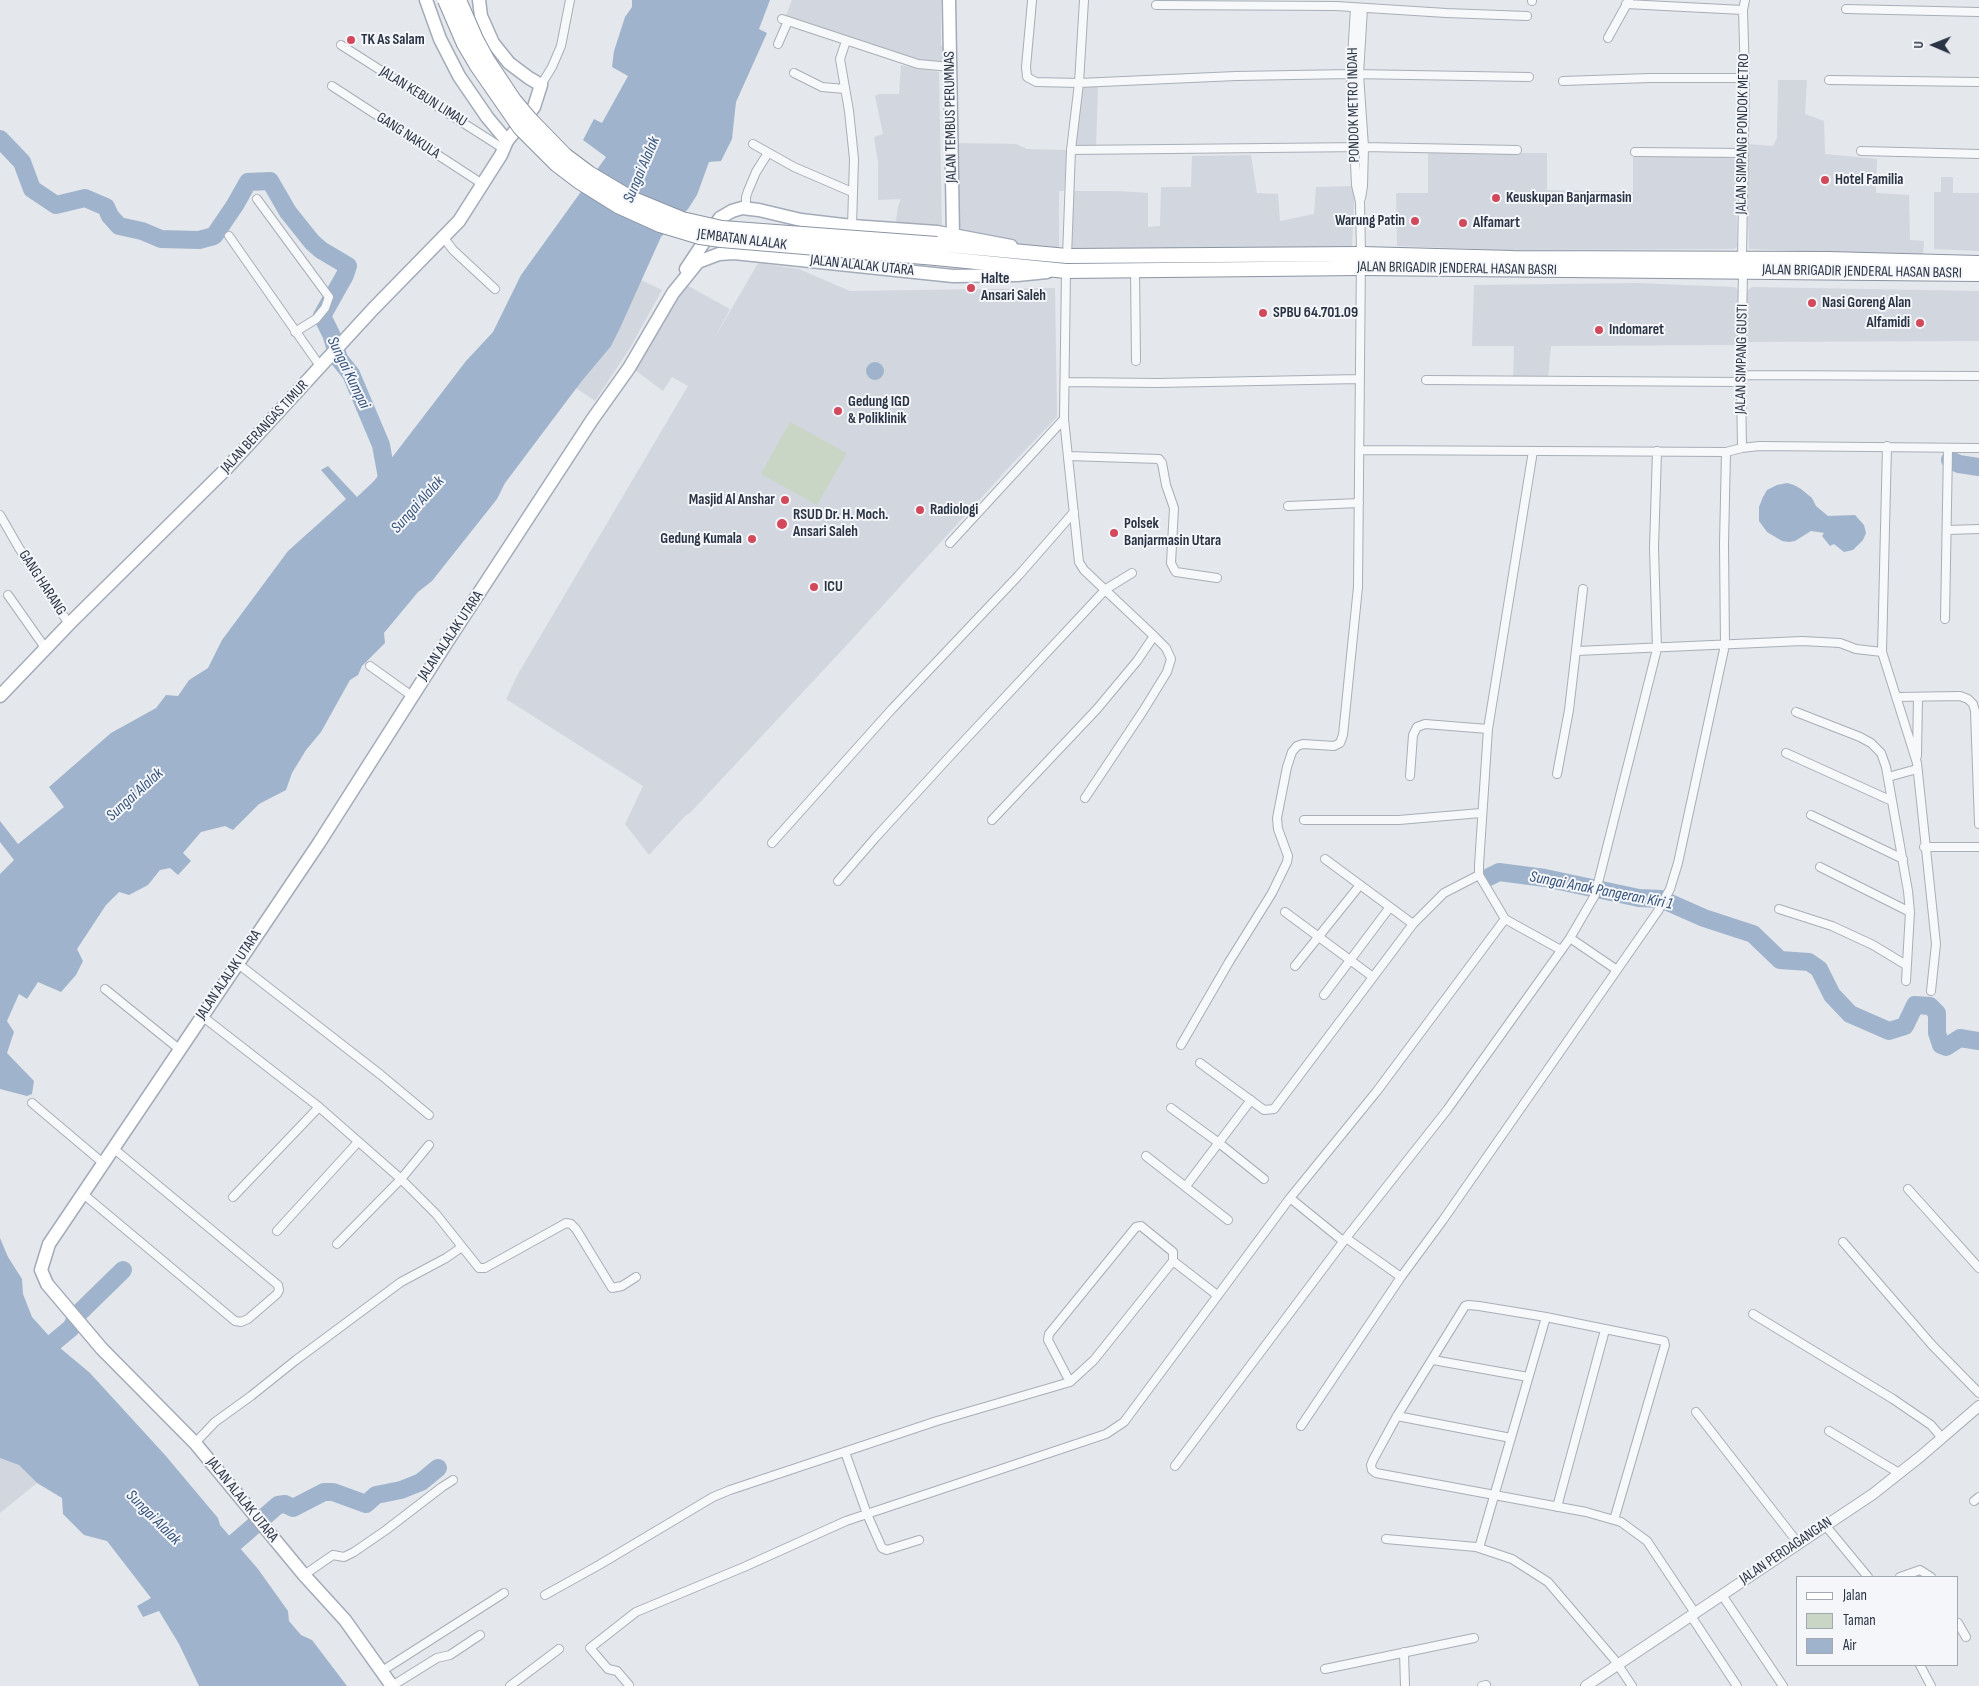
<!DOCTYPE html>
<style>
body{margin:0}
#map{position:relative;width:1979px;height:1686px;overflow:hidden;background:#e4e7ec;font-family:"Sofia Sans Condensed",sans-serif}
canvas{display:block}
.legend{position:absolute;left:1796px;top:1576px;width:162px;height:90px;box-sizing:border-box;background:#f4f6f9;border:1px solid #a4a8b1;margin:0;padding:6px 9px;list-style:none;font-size:15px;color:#2b3445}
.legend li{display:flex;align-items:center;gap:10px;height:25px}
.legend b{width:25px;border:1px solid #a4a8b1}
.north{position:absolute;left:1909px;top:20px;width:50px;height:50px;-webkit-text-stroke:4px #f4f6f9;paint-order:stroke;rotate:271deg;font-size:14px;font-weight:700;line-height:20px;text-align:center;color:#2b3445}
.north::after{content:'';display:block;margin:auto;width:18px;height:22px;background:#2b3445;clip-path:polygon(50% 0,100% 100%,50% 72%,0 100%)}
</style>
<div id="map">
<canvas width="1979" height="1686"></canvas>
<ul class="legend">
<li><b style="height:6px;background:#fff"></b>Jalan</li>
<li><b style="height:14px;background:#c9d6c5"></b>Taman</li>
<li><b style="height:14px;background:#9fb4cc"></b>Air</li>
</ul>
<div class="north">U</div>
</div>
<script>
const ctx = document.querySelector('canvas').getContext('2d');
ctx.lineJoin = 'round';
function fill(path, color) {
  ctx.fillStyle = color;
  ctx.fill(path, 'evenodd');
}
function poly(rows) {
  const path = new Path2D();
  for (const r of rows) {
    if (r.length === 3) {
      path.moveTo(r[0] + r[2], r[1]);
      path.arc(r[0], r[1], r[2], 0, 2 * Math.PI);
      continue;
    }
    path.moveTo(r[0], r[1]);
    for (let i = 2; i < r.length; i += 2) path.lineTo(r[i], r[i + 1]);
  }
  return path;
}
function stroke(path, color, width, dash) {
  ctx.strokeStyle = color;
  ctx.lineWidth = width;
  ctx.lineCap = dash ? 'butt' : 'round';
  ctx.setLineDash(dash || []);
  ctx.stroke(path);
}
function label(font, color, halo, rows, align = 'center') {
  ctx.font = font + ' "Sofia Sans Condensed",sans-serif';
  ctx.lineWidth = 4;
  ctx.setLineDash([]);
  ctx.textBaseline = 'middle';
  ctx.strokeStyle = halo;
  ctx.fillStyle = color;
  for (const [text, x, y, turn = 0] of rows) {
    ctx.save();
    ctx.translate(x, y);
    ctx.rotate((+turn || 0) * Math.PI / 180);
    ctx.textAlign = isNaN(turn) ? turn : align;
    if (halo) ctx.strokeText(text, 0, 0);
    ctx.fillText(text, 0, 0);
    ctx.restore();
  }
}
const built = poly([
 [792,0,941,0,941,46,947,48,947,62,941,62,941,64,924,64,785,18],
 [901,65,939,72,942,232,895,230,898,206,901,199,878,200,878,162,874,137,883,134,875,96,879,94,899,94],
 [1778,80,1807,80,1805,114,1824,121,1825,154,1877,159,1876,193,1909,195,1910,240,1924,241,1923,256,1749,249,1746,158,1748,156,1748,144,1773,146,1777,138],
 [1078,87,1098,87,1096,148,1078,148,1068,144,1074,92],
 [954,143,1016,144,1027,149,1067,150,1064,191,1059,191,1059,247,1051,251,955,239],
 [1428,153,1547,153,1547,190,1633,192,1633,157,1730,156,1736,161,1737,247,1734,249,1503,250,1397,246,1396,193,1428,193],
 [1251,155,1257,193,1278,194,1280,221,1314,214,1316,187,1355,186,1352,247,1348,254,1080,254,1064,246,1066,191,1117,191,1148,193,1148,227,1160,226,1161,187,1191,187,1192,156],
 [1941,177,1953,177,1953,193,1979,193,1979,251,1934,249,1934,192,1941,192],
 [758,263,799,269,850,291,1055,288,1057,417,1013,463,844,648,690,813,685,816,649,855,625,824,643,786,506,699,518,674,688,386,672,377,663,391,631,367,683,283,730,309,714,339],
 [633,276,662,290,630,348,595,401,567,382],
 [1637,283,1735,287,1738,290,1736,345,1551,346,1548,379,1513,378,1514,346,1472,346,1474,285],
 [1752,287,1979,291,1979,341,1747,342,1746,291],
 [0,1445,37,1483,0,1513]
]);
const green = poly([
 [790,422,847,453,817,505,761,474]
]);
const water = poly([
 [632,0,770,0,759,29,767,33,736,102,732,139,721,161,709,162,697,195,688,209,661,237,620,328,611,346,581,382,505,483,497,499,432,581,418,592,384,633,385,643,362,666,358,675,350,680,321,732,306,750,292,773,286,790,259,804,233,830,225,826,201,832,183,853,191,861,178,875,170,868,160,870,148,885,129,895,119,892,106,905,77,949,83,961,76,975,61,992,38,982,27,999,19,994,7,1021,14,1032,7,1053,34,1081,32,1094,27,1096,0,1089,0,874,14,860,0,842,0,821,18,844,64,807,49,787,111,733,156,708,166,695,178,696,189,680,208,668,222,640,288,551,346,499,321,470,328,466,357,497,374,481,466,361,493,332,521,275,606,157,583,140,594,119,602,123,628,76,612,67,614,51,625,17,632,7],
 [875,371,9],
 [1787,483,1794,485,1801,489,1812,498,1816,506,1828,516,1855,515,1864,525,1866,533,1863,540,1853,550,1844,552,1834,544,1830,546,1822,536,1824,533,1811,531,1795,541,1789,542,1782,541,1767,532,1759,521,1759,507,1763,497,1767,490,1777,485],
 [0,1238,8,1257,22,1279,23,1294,32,1317,59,1347,90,1373,165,1455,218,1518,220,1525,258,1569,288,1611,289,1621,301,1635,312,1640,347,1686,199,1686,179,1644,159,1611,143,1617,137,1606,151,1598,107,1541,84,1535,63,1514,62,1498,37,1483,19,1465,0,1458]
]);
const river = poly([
 [0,139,22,162,32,189,56,205,85,198,106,207,110,216,119,226,142,231,161,239,199,240,214,236,235,205,248,182,270,181,288,212,312,242,321,250,348,266,345,275,322,316,331,334,339,359,351,374,381,445,389,489],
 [1950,460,1959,464,1979,467],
 [1489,877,1499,872,1545,878,1639,898,1661,899,1704,918,1753,934,1780,960,1809,962,1819,969,1832,995,1850,1014,1889,1031,1905,1026,1915,1005,1930,1006,1937,1013,1937,1033,1941,1045,1946,1047,1960,1038,1979,1041],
 [36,1357,71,1328,79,1313,123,1270],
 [218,1557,278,1505,285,1504,293,1508,324,1492,333,1492,366,1504,376,1495,401,1490,421,1482,438,1468]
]);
const minor = poly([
 [1032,1,1026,67,1027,77,1036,82,1079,83,1236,76,1351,74,1529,77],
 [1532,1,1532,0],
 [1626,4,1743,10,1745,0],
 [1156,5,1336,6,1446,13,1527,16],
 [1846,9,1979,12],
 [782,19,918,64,951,67],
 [1608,38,1629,0],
 [846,41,840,59,849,111,854,159,852,226],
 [778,44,788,21],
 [341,45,504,149],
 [794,73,822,87,845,89],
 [1829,80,1979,82],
 [1563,81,1650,78,1745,78],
 [541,85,552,67,561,46,570,0],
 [332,86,484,185],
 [753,144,794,167,852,192],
 [1071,150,1364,147,1517,150],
 [1861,151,1979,154],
 [1635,152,1743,153],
 [1361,198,1363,186,1364,147,1359,74,1363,8],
 [257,199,329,297,325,308,316,319,295,332],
 [746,208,746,197,748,191,756,172,768,153],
 [229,236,320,366],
 [444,238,453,250,495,289],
 [1067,256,1071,150,1079,83,1084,0],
 [1742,258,1745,78,1743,10],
 [1135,269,1136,361],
 [1066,271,1064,419,1079,562,1084,570,1154,636,1166,648,1171,659,1167,672,1143,711,1085,798],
 [1741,375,1979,376],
 [1426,380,1741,382],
 [1065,382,1158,383,1359,379],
 [1887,446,1882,652,1917,763,1936,944,1931,991],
 [1742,448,1741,382,1743,271],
 [1359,450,1726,452,1742,448,1759,446,1979,448],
 [1533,451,1488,729,1479,865,1479,875,1505,919,1561,950],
 [1068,456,1159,459,1162,463,1166,485,1174,508,1171,563,1174,569,1176,572,1217,578],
 [1288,506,1359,503],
 [0,515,19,548,69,624],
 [1947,530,1979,529],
 [950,543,1064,419],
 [8,595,46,649],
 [1945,619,1948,449],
 [1577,651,1802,641,1840,643,1856,649,1882,652],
 [370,666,412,696],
 [1896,697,1960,696,1968,699,1973,704,1975,711,1979,824],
 [1796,712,1860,737,1871,743,1881,753,1886,767,1908,891,1910,912,1906,981],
 [1786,753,1892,801],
 [1917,756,1918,697],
 [1557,774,1569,710,1583,589],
 [1410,776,1413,735,1417,727,1425,724,1488,729],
 [1888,777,1917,769],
 [1811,815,1903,859],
 [992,820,1097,709,1137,661,1154,636],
 [1304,820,1399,820,1481,813],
 [772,843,892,709,1019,575,1074,512],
 [1924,847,1979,847],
 [1325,859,1413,924],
 [1820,867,1910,912],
 [838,881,876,837,951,755,1106,589,1132,573],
 [1779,909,1832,926,1873,945,1906,965],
 [1285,912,1373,977],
 [1570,938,1617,970],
 [237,963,381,1075,429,1115],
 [1295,966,1360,885],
 [105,989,179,1049],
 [1324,995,1390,907],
 [202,1016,319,1107,401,1179,436,1214,479,1268,485,1268,566,1223,571,1224,576,1229,612,1288,622,1286,636,1277],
 [1181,1045,1229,962,1272,893,1287,862,1288,856,1278,829,1277,818,1287,767,1292,752,1297,746,1303,744,1334,746,1340,743,1343,735,1358,587,1361,254,1360,202,1356,185,1351,74,1355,8],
 [1200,1063,1264,1110,1274,1109,1413,924,1444,893,1479,875],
 [32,1103,103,1163],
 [1171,1108,1219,1143,1264,1179],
 [1146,1156,1228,1220],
 [1186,1186,1251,1100],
 [1908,1189,1979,1268],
 [82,1193,235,1321,241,1322,248,1319,277,1294,279,1290,278,1285,113,1148],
 [233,1197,319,1107],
 [1290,1198,1343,1241],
 [277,1231,358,1142],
 [1346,1238,1447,1110,1570,938,1595,895,1657,649,1654,548,1657,451],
 [1843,1242,1932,1345,1979,1393],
 [337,1244,401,1179,429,1145],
 [1173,1261,1217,1295],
 [1753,1314,1893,1399,1931,1425,1942,1438],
 [1433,1360,1528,1377],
 [1696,1412,1798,1543],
 [1397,1416,1511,1438],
 [1301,1426,1401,1277,1443,1220,1658,911,1670,889,1678,863,1725,645,1724,544,1726,452],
 [1829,1431,1899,1473],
 [195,1443,215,1422,251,1396,296,1360,401,1282,446,1258,459,1249,460,1246],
 [845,1452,867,1514,882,1548,887,1550,919,1540],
 [1175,1466,1346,1238,1401,1277],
 [1974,1501,1979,1497],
 [1557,1507,1605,1330],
 [1614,1520,1665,1345,1664,1341,1546,1317,1479,1306,1468,1305,1465,1306,1397,1416,1373,1460,1371,1465,1372,1470,1376,1473,1586,1512,1621,1522,1647,1541,1695,1613],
 [1825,1525,1868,1577],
 [1386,1539,1476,1547,1512,1559,1548,1582,1619,1665],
 [1479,1548,1546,1317],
 [304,1575,333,1555,344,1557,354,1552,386,1530,442,1487,453,1480],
 [1900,1577,1920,1570,1931,1577],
 [545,1595,599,1565,713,1497,730,1490,937,1421,1070,1382,1094,1360,1173,1261,1173,1252,1141,1226,1136,1227,1049,1334,1048,1340,1070,1382],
 [1722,1595,1783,1686],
 [1691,1616,1737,1686],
 [1958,1623,1966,1637],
 [1404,1652,1405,1686],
 [1618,1665,1632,1686],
 [1920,1665,1931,1686],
 [1325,1669,1474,1638],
 [382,1671,504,1593],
 [629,1685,617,1671,608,1669,590,1648,636,1612,744,1567,846,1521,1106,1434,1124,1422,1290,1198,1377,1091,1505,919],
 [392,1686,437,1658,450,1655,480,1635],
 [510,1686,559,1649],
 [1482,1686,1486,1685]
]);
const tertiary = poly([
 [1586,1686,1873,1494,1921,1456,1979,1406]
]);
const primary = poly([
 [426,0,440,39,459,76,487,117,507,141],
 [949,0,953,235],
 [686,269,720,218,732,211,742,208,759,210,801,220,852,226,937,232,1011,246],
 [0,696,69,624,227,468,373,309,459,221,501,155,507,141,534,107,541,85,529,78,509,63,493,43,481,16,479,0],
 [392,1686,345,1620,304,1575,195,1443,102,1349,47,1284,41,1270,49,1244,319,843,447,642,592,420,629,368,673,293,698,262,719,254,734,253,953,276,1017,275,1047,272]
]);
const trunk = poly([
 [937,244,1067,256,1361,254,1513,258,1828,259,1979,263],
 [936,258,1066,271,1361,268,1979,274]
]);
const trunkBridge = poly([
 [445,0,464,44,477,66,520,128,557,165,578,181,618,206,660,225,700,237,721,240,936,258],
 [459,0,476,39,488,61,514,100,530,119,565,155,589,173,631,198,682,219,722,228,937,244]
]);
const markers = [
 [351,40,5,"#d1495b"],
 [1825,180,5,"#d1495b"],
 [1496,198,5,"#d1495b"],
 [1415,221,5,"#d1495b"],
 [1463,223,5,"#d1495b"],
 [971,288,5,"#d1495b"],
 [1812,303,5,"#d1495b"],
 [1263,313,5,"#d1495b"],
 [1920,323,5,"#d1495b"],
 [1599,330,5,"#d1495b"],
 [838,411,5,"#d1495b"],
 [785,500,5,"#d1495b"],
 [920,510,5,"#d1495b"],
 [782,524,6,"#d1495b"],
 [1114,533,5,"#d1495b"],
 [752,539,5,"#d1495b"],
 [814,587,5,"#d1495b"]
];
const poiNames = [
 ["TK As Salam",361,40],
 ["Hotel Familia",1835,180],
 ["Keuskupan Banjarmasin",1506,198],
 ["Warung Patin",1405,221,"right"],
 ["Alfamart",1473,223],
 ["Halte",981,279],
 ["Ansari Saleh",981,296],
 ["Nasi Goreng Alan",1822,303],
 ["SPBU 64.701.09",1273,313],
 ["Alfamidi",1910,323,"right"],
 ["Indomaret",1609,330],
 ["Gedung IGD",848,402],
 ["& Poliklinik",848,419],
 ["Masjid Al Anshar",775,500,"right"],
 ["Radiologi",930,510],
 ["RSUD Dr. H. Moch.",793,515],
 ["Ansari Saleh",793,532],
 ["Polsek",1124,524],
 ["Banjarmasin Utara",1124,541],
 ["Gedung Kumala",742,539,"right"],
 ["ICU",824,587]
];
const streetNames = [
 ["JALAN KEBUN LIMAU",423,97,32],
 ["PONDOK METRO INDAH",1354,105,-91],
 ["JALAN TEMBUS PERUMNAS",951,117,-91],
 ["JALAN SIMPANG PONDOK METRO",1743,134,-89],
 ["GANG NAKULA",408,136,33],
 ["JEMBATAN ALALAK",742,240,7],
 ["JALAN ALALAK UTARA",862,266,6],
 ["JALAN BRIGADIR JENDERAL HASAN BASRI",1457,269,1],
 ["JALAN BRIGADIR JENDERAL HASAN BASRI",1862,272,1],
 ["JALAN SIMPANG GUSTI",1742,359,-89],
 ["JALAN BERANGAS TIMUR",265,427,-47],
 ["GANG HARANG",42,583,57],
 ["JALAN ALALAK UTARA",451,636,-56],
 ["JALAN ALALAK UTARA",229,975,-56],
 ["JALAN ALALAK UTARA",242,1500,51],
 ["JALAN PERDAGANGAN",1786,1551,-34]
];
const waterNames = [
 ["Sungai Alalak",642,170,-67],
 ["Sungai Kumpai",348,373,64],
 ["Sungai Alalak",418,505,-48],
 ["Sungai Alalak",135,795,-42],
 ["Sungai Anak Pangeran Kiri 1",1601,891,11],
 ["Sungai Alalak",153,1518,45]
];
fill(built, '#d2d6de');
fill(green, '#c9d6c5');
fill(water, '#9fb4cc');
stroke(river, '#9fb4cc', 18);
stroke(minor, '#a9aeb7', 10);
stroke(tertiary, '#a9aeb7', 12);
stroke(primary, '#a3abb8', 15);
stroke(trunk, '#8b94a3', 16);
stroke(minor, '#f7f8fa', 8);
stroke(tertiary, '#f7f8fa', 10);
stroke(primary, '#fff', 12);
stroke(trunk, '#fff', 14);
stroke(trunkBridge, '#8b94a3', 16, []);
stroke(trunkBridge, '#fff', 14);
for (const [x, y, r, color] of markers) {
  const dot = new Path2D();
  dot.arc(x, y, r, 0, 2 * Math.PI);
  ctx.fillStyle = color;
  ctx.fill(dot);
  stroke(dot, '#f4f6f9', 2);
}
label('bold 15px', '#2b3445', '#f4f6f9', poiNames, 'left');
label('15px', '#2b3445', '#f4f6f9', streetNames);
label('italic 16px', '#34527a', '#f4f6f9', waterNames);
</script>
